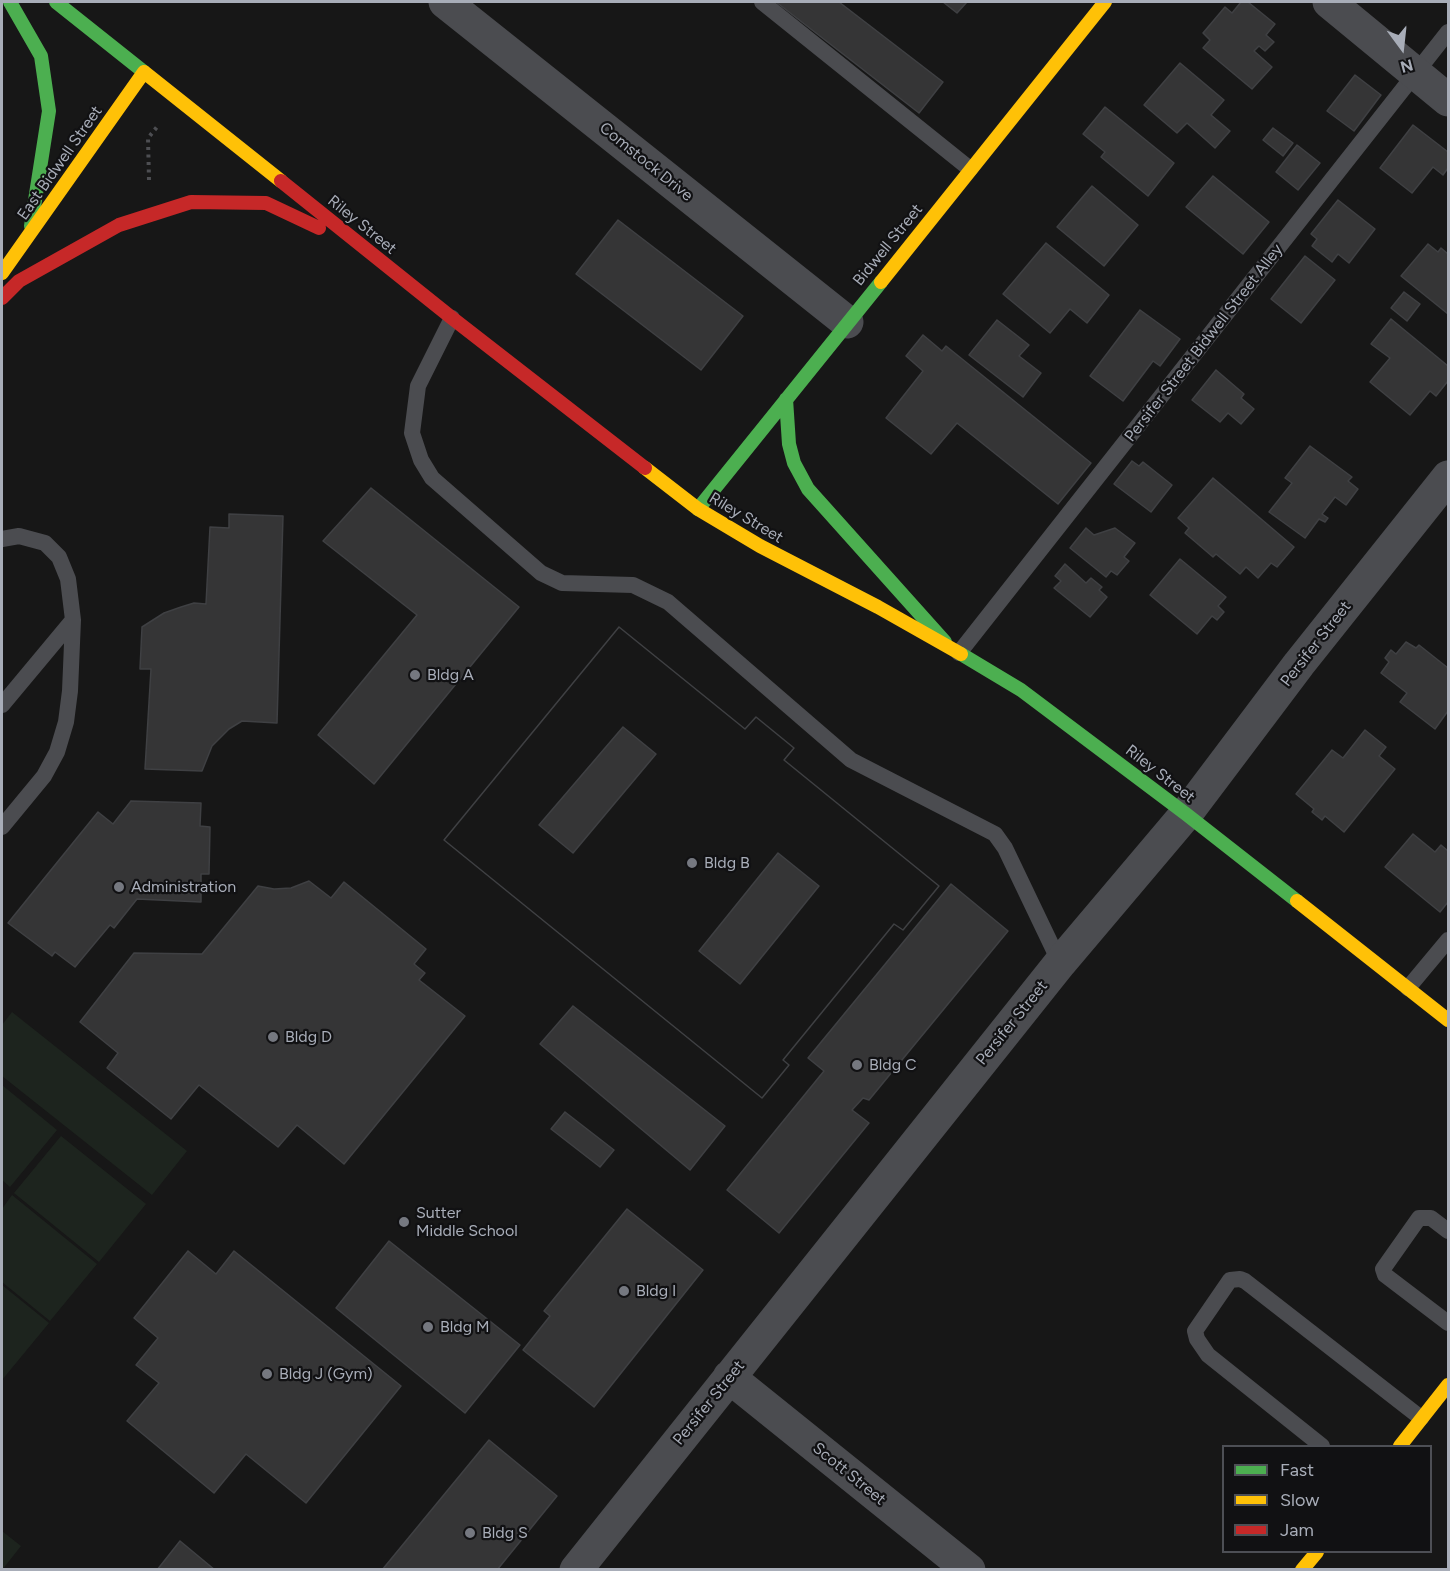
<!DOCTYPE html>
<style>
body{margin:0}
#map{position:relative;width:1450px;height:1571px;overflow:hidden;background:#171717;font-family:Figtree,sans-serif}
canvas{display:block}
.frame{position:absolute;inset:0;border:3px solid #a8adb8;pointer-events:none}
.legend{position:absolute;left:1222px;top:1445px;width:210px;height:108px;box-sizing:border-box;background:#111113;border:2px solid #4d4f55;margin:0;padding:8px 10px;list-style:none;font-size:18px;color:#a8adb8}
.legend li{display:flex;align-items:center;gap:12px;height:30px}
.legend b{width:30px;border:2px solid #4d4f55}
.north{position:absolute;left:1372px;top:18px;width:60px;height:60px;-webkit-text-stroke:4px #111113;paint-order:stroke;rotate:165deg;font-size:16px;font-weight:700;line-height:24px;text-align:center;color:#a8adb8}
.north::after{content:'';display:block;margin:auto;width:21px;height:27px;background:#a8adb8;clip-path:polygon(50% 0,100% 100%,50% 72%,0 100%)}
</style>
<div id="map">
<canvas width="1450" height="1571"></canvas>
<div class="frame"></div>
<ul class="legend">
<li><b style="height:8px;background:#4caf50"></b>Fast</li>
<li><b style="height:8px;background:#ffc107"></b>Slow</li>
<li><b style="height:8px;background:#c62828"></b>Jam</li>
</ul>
<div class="north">N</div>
</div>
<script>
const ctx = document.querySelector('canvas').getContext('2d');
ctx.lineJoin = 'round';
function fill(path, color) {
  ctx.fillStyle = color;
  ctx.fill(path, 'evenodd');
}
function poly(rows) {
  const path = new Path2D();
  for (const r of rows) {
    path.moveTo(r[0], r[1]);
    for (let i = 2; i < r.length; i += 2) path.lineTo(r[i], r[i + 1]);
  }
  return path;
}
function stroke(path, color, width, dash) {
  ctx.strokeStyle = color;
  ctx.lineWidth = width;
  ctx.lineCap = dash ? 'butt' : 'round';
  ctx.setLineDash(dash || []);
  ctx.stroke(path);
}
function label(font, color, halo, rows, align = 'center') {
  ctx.font = font + ' Figtree,sans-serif';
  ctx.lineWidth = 4.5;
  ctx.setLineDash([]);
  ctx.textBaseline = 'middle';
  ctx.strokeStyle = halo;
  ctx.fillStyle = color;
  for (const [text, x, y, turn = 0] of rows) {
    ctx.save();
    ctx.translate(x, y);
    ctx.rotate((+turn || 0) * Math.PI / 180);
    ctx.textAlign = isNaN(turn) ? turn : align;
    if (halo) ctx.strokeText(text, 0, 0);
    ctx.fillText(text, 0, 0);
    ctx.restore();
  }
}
const green = poly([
 [12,1012,187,1151,152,1195,2,1076,2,1025],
 [2,1085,57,1130,10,1187,2,1180],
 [61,1136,146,1204,99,1262,14,1193],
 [12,1195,97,1264,50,1321,2,1282,2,1209],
 [2,1285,49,1323,2,1380],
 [2,1531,21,1546,2,1570]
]);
const building = poly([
 [776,2,839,2,943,82,919,113,776,2],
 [943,2,967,2,957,13,943,2],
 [1241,2,1248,2,1275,24,1266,35,1274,42,1265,51,1259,46,1254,51,1272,67,1252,89,1203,48,1210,40,1203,33,1225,7,1232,13,1241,2],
 [1180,63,1224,100,1211,115,1230,131,1215,148,1187,123,1177,133,1144,105,1180,63],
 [1355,75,1381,95,1354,131,1327,111,1355,75],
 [1105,107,1174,163,1148,196,1101,157,1105,152,1083,134,1105,107],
 [1413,125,1448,152,1448,168,1443,175,1433,167,1412,193,1380,168,1413,125],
 [1273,128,1293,143,1283,156,1263,140,1273,128],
 [1297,145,1320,163,1298,190,1276,172,1297,145],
 [1213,176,1269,222,1243,254,1186,207,1213,176],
 [1092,186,1138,225,1104,266,1057,227,1092,186],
 [1338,200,1375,229,1349,263,1338,254,1332,262,1312,246,1317,239,1311,234,1338,200],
 [618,220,743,316,701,370,576,274,618,220],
 [1046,243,1109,295,1087,323,1070,309,1050,333,1003,294,1046,243],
 [1428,244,1438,252,1441,248,1448,254,1448,314,1401,276,1428,244],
 [1305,256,1335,280,1301,323,1271,299,1305,256],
 [1404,292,1420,304,1407,321,1391,308,1404,292],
 [1140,310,1180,339,1160,366,1153,361,1123,401,1090,376,1140,310],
 [1391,319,1448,366,1448,381,1436,396,1430,391,1410,415,1370,382,1390,358,1371,344,1391,319],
 [997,320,1029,345,1019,356,1041,373,1023,397,969,355,997,320],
 [923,335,942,351,946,346,1091,463,1058,504,957,423,931,454,886,418,923,371,906,356,923,335],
 [1216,370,1244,394,1241,398,1254,409,1241,424,1228,413,1220,422,1192,400,1216,370],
 [1310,446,1352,477,1348,481,1358,489,1346,505,1335,497,1322,514,1328,518,1325,522,1319,519,1305,538,1269,512,1292,483,1285,478,1310,446],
 [1132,461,1139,466,1143,462,1172,485,1151,512,1114,484,1132,461],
 [1213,478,1294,547,1277,567,1271,563,1258,578,1246,567,1240,574,1216,554,1213,557,1185,533,1189,528,1178,518,1213,478],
 [371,488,519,607,374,784,318,735,417,615,323,541,371,488],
 [229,514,283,516,277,723,242,721,229,729,212,746,202,771,145,769,151,669,140,669,142,627,164,613,181,607,194,603,206,604,210,527,229,528,229,514],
 [1086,528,1094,535,1115,528,1135,543,1124,557,1129,561,1117,575,1111,571,1106,577,1070,548,1086,528],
 [1180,559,1226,597,1218,606,1224,612,1217,620,1212,616,1197,634,1150,595,1180,559],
 [1065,564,1086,583,1091,578,1102,587,1099,590,1107,597,1090,617,1054,588,1061,581,1055,576,1065,564],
 [619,627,745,729,756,717,794,748,784,760,939,886,903,930,894,924,783,1060,789,1065,762,1098,444,840,619,627],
 [623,727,656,754,573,853,539,825,623,727],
 [778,853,819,886,740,984,699,951,778,853],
 [619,627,745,729,756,717,794,748,784,760,939,886,903,930,894,924,783,1060,789,1065,762,1098,444,840,619,627],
 [1406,642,1416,648,1419,645,1448,668,1448,711,1435,729,1400,702,1407,693,1381,673,1389,662,1385,658,1391,650,1396,654,1406,642],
 [1365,730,1386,747,1379,756,1395,769,1344,832,1325,816,1322,820,1312,812,1314,809,1296,794,1332,750,1343,758,1365,730],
 [131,801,201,803,200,826,210,827,209,874,201,874,201,902,137,899,114,928,110,925,75,967,55,952,52,956,8,923,98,812,113,824,131,801],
 [1413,834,1435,852,1441,845,1448,851,1448,902,1440,912,1385,867,1413,834],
 [309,881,331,898,344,882,426,949,414,964,425,973,419,980,465,1016,344,1164,297,1125,278,1147,199,1085,171,1119,107,1068,118,1053,80,1022,134,953,202,954,258,886,274,889,291,888,309,881],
 [951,884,1008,931,869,1100,863,1098,852,1110,869,1123,779,1233,727,1190,824,1071,808,1058,951,884],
 [573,1006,725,1126,690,1170,540,1044,573,1006],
 [565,1112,614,1150,600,1167,551,1129,565,1112],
 [627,1209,703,1270,594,1407,523,1350,550,1316,544,1311,627,1209],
 [389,1241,520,1345,465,1413,336,1308,389,1241],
 [188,1251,216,1274,234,1251,401,1386,306,1503,246,1454,214,1493,127,1421,159,1383,136,1365,158,1338,134,1318,188,1251],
 [489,1440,557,1496,497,1570,382,1570,489,1440],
 [180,1541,215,1570,157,1570,180,1541]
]);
const path = poly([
 [149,180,148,138,157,127]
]);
const lane = poly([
 [762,2,970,169],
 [452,318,418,386,412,433,421,460,432,478,541,573,562,583,633,585,668,602,851,760,995,834,1005,848,1060,963],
 [2,539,19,536,45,543,59,557,68,579,73,620,70,691,66,722,57,752,44,776,2,827],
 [959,653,1448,32],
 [2,705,73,620],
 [1408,988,1448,940],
 [1448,1231,1431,1218,1419,1218,1383,1269,1385,1275,1448,1323],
 [1322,1446,1208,1355,1197,1339,1195,1331,1230,1280,1240,1279,1245,1281,1421,1418]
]);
const street = poly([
 [445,2,847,322],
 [1329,2,1448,100],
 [729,1377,969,1570],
 [576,1570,1060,963,1186,814,1299,664,1448,477]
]);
const fast = poly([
 [10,2,41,56,49,111,31,226],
 [56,2,144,72],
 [786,399,789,444,794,463,808,489,945,642],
 [698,509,881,282],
 [961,654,1021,690,1186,814,1297,901]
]);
const slow = poly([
 [2,273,144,72,281,181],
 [881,282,1105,2],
 [645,468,698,509,760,546,878,607,961,654],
 [1297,901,1448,1020],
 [1400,1446,1448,1385],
 [1302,1570,1317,1552]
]);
const jam = poly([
 [281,181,452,318,645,468],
 [2,298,19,281,119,225,191,202,266,203,319,228]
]);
const markers = [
 [415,675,6,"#757880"],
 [692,863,6,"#757880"],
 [119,887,6,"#757880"],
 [273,1037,6,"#757880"],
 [857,1065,6,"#757880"],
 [404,1222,6,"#757880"],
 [624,1291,6,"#757880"],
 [428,1327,6,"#757880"],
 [267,1374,6,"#757880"],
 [470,1533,6,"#757880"]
];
const streetNames = [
 ["Comstock Drive",646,162,39],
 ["East Bidwell Street",60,163,-55],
 ["Riley Street",362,225,39],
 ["Bidwell Street",888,245,-51],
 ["Persifer Street Bidwell Street Alley",1204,343,-52],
 ["Riley Street",746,518,31],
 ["Persifer Street",1316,644,-52],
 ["Riley Street",1160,774,38],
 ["Persifer Street",1012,1023,-51],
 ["Persifer Street",709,1403,-51],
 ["Scott Street",849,1474,39]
];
const poiNames = [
 ["Bldg A",427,675],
 ["Bldg B",704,863],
 ["Administration",131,887],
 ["Bldg D",285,1037],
 ["Bldg C",869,1065],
 ["Sutter",416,1213],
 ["Middle School",416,1231],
 ["Bldg I",636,1291],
 ["Bldg M",440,1327],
 ["Bldg J (Gym)",279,1374],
 ["Bldg S",482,1533]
];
fill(green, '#1d241e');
fill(building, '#353536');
stroke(building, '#3f4043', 1.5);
stroke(path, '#4d4e52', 4, [3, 4.5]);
stroke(lane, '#4b4c50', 16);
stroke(street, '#4b4c50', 33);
stroke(fast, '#4caf50', 14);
stroke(slow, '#ffc107', 14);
stroke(jam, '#c62828', 14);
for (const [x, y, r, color] of markers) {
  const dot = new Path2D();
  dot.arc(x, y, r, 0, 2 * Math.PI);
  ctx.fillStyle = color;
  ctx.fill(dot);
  stroke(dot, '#111113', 2);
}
label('16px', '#a8adb8', '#111113', streetNames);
label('16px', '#a8adb8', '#111113', poiNames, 'left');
</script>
